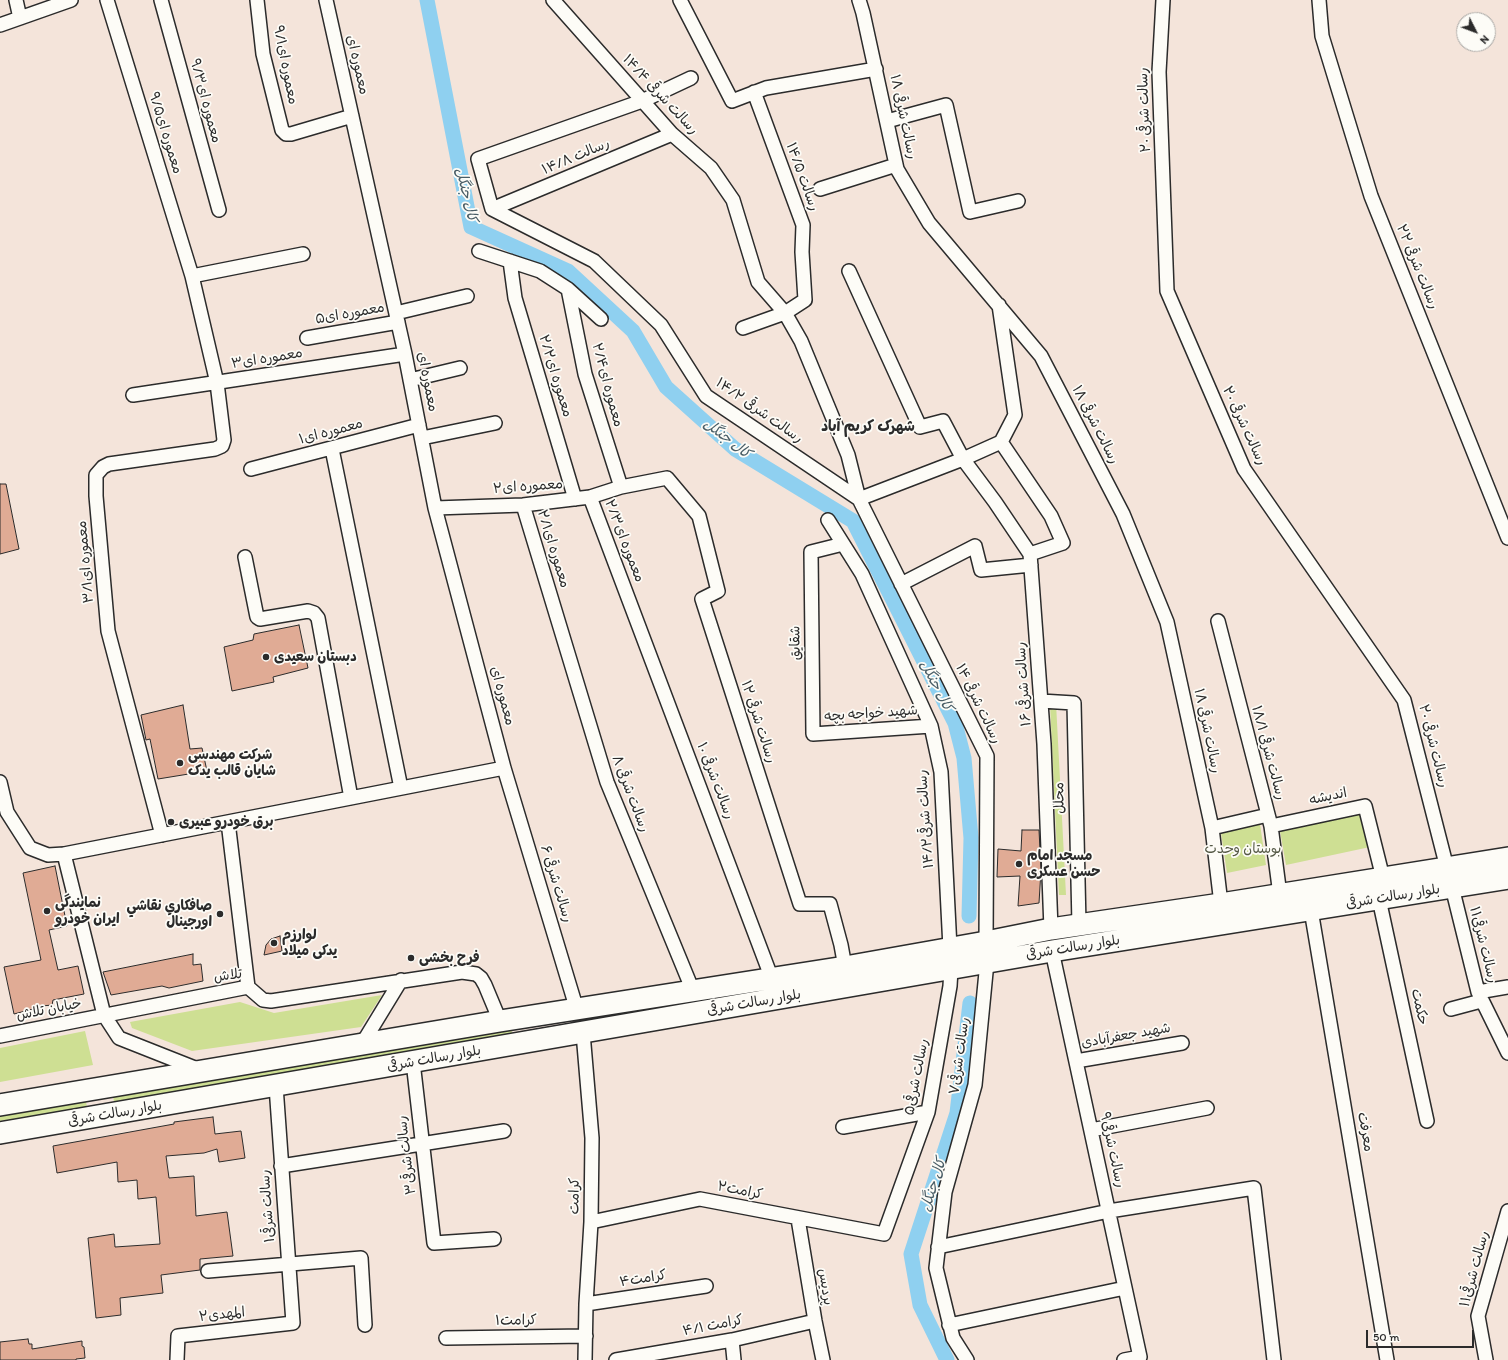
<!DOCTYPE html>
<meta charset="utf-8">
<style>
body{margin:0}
#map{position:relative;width:1508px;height:1360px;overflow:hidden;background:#f4e4da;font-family:Itim,sans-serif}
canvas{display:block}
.north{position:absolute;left:1456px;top:12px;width:40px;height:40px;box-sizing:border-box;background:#fdfcf7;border:1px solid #a9a8a5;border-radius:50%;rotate:132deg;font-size:11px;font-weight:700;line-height:16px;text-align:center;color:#2b2b2b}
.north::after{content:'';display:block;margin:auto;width:14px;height:18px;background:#2b2b2b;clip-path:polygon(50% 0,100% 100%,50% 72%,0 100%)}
.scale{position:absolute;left:1366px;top:1330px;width:108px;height:18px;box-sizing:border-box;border:2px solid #2b2b2b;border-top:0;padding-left:5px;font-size:12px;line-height:14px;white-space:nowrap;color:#2b2b2b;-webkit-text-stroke:3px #fdfcf7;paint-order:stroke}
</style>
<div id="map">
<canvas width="1508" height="1360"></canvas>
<div class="north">N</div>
<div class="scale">50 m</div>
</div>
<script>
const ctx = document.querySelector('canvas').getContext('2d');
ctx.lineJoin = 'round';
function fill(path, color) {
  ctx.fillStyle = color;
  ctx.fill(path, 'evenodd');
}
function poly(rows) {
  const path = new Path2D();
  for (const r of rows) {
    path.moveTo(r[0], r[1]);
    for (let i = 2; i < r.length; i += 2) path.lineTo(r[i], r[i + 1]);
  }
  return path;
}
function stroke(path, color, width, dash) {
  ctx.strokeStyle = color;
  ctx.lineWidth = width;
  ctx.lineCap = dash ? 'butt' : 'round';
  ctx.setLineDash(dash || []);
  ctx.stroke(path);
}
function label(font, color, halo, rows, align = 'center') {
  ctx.font = font + ' Itim,"Playpen Sans Arabic",sans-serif';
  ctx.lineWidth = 3.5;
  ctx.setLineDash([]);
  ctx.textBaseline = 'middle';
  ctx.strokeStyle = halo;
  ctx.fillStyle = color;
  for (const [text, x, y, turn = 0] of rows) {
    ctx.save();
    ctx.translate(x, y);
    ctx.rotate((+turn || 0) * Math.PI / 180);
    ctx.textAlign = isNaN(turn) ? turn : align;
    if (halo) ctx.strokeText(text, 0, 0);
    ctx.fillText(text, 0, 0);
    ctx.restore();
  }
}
const green = poly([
 [1056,703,1066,895,1059,895,1050,704],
 [1361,814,1370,847,1286,865,1280,831],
 [1260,824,1266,865,1227,873,1221,833],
 [382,995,361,1027,192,1051,132,1028,130,1022,240,1002,274,1013],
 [511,1028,513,1036,114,1102,113,1096],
 [85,1031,93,1065,0,1082,0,1048],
 [86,1102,87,1107,0,1121,0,1115]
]);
const canal = poly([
 [427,0,471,227,568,271,633,331,666,387,735,449,853,521,955,723,964,758,971,838,969,916],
 [947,1360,920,1305,911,1254,957,1113,970,1003]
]);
const building = poly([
 [0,484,6,484,19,549,0,554,0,484],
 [299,625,308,668,273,677,274,682,232,691,224,647,253,640,254,634,299,625],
 [183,705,190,749,202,748,207,771,158,779,150,739,146,740,141,715,183,705],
 [1022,830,1039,830,1041,870,1039,903,1018,906,1020,876,997,877,998,849,1021,851,1022,830],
 [55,866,67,926,49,930,58,970,78,966,84,994,53,1000,52,1005,32,1007,33,1009,14,1014,4,967,41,960,23,873,55,866],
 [280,936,282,951,264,955,266,945,271,939,280,936],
 [193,954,193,965,201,964,203,981,169,988,162,986,111,995,103,972,193,954],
 [213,1117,215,1134,241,1131,245,1158,219,1162,217,1149,204,1153,166,1156,169,1178,194,1176,196,1216,227,1212,233,1256,200,1259,200,1270,161,1275,163,1293,120,1298,121,1315,96,1318,88,1238,114,1234,115,1247,160,1244,156,1197,138,1199,137,1180,118,1182,117,1162,57,1173,53,1146,174,1124,174,1122,213,1117],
 [28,1339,29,1344,32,1344,32,1349,82,1341,82,1346,84,1347,85,1358,76,1359,76,1360,0,1360,0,1342,28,1339]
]);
const street = poly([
 [16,0,20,18],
 [107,0,192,276,217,383,224,440,222,446,215,449,109,464,103,467,96,475,96,496,108,631,162,835],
 [161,0,219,210],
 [257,0,263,54,282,130,286,134,291,134,352,116],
 [326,0,405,354,435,508,504,768,577,1010],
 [553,0,672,134,711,168,733,200,758,282,785,313,801,341,848,455,859,499,987,756,986,942],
 [680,0,732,101,766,88,876,69],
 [859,0,863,13,897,169,929,223,1041,356,1123,514,1167,622,1212,828,1221,904],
 [1163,0,1159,72,1167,291,1244,469,1404,700,1447,868],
 [1319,0,1322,36,1371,196,1508,538],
 [0,25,71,0],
 [691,78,642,101,478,159,492,209,594,261,661,325,706,396,859,499],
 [887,121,946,105,970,212,1018,201],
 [820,189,896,165],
 [492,209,672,134],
 [479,251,540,271,568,289,601,319],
 [510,261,515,298,575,499],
 [849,271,920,427,943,421,963,459,995,502,1030,554,1044,744,1051,929],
 [192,276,303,254],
 [568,289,585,374,621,487],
 [999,305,1015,415,1001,442],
 [396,313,467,296],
 [743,328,785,313,805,300,802,252,803,225,754,92],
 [307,338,398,322],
 [410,380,460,368],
 [133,395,405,354],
 [422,438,495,423],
 [332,449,401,788],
 [251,469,419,425],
 [590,497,772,979],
 [859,499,963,459,1001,442,1051,516,1063,543,1030,554],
 [523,505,607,782,693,991],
 [435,508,523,505,590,497,621,487,667,478,699,516,718,591,702,599,800,904,830,904,841,945,845,967],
 [828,520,862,574,931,726,941,772,950,948],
 [843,544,811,552,813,734,931,726],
 [245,557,257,617,260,619,308,611,314,613,318,618,351,798],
 [901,584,975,546,981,570,1031,565],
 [1218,621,1271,826,1280,895],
 [1041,701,1074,703,1079,925],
 [0,782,7,812,30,848,48,855,64,854,104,1015,119,1038,200,1070],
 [228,822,248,987],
 [1271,826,1365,806,1383,878],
 [1212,828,1268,815],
 [64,854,504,768],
 [1452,887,1478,992,1508,1053],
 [1379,899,1427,1121],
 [1311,910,1387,1360],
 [1052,951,1140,1357,1124,1360],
 [1478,992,1508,987],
 [1451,1009,1481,1001],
 [583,1033,592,1138,591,1222,586,1304,585,1360],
 [0,1036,248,987,263,1000,271,1001,462,972,476,974,481,978,485,985,500,1021],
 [362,1044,401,980],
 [1076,1061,1182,1043],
 [413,1062,434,1243,494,1239],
 [843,1127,928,1112],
 [1091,1130,1207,1108],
 [281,1166,504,1131],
 [798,1219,815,1321,823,1360],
 [591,1222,700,1199,884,1234,928,1112,950,986,951,969],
 [938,1247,1109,1211,1254,1188,1274,1360],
 [208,1271,361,1258,365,1325],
 [586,1304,706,1286],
 [949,1325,1125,1288],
 [446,1338,586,1336],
 [732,1340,734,1360],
 [177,1360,178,1336,293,1323,276,1086],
 [616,1360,732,1340,815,1321],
 [967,1360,953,1338,936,1268,945,1192,975,1085,987,962],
 [1486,1360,1478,1316,1508,1211]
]);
const primary = poly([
 [0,1105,500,1021,845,967,986,942,1051,929,1221,904,1508,858],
 [0,1133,1052,951,1508,878]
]);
const markers = [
 [266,657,4,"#2b2b2b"],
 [180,763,4,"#2b2b2b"],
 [171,822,4,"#2b2b2b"],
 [1019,864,4,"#2b2b2b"],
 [47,911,4,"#2b2b2b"],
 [220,914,4,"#2b2b2b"],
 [274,943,4,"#2b2b2b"],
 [411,958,4,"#2b2b2b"]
];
const streetNames = [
 ["معموره ای۹/۱",285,65,79],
 ["معموره ای",357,65,77],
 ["رسالت شرقی ۱۴/۴",660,95,47],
 ["معموره ای۹/۳",205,101,75],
 ["رسالت شرقی ۲۰",1145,110,-92],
 ["رسالت شرقی ۱۸",903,117,78],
 ["معموره ای۹/۵",165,133,73],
 ["رسالت ۱۴/۸",576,157,-23],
 ["رسالت ۱۴/۵",802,177,70],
 ["رسالت شرقی ۲۲",1417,267,68],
 ["معموره ای۵",350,314,-10],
 ["معموره ای۳",267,359,-9],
 ["معموره ای۲/۲",555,376,73],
 ["معموره ای",427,382,79],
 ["معموره ای۲/۴",607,385,75],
 ["رسالت شرقی ۱۴/۲",759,411,35],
 ["رسالت شرقی ۱۸",1095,425,63],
 ["رسالت شرقی ۲۰",1244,426,65],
 ["معموره ای۱",331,432,-15],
 ["معموره ای۲",528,487,-4],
 ["معموره ای۲/۳",624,541,69],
 ["معموره ای۲/۱",553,549,73],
 ["معموره ای۳/۱",86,562,-95],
 ["شقایق",796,643,-91],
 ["رسالت شرقی ۱۶",1024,684,-94],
 ["معموره ای",502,696,75],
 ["رسالت شرقی ۱۴",978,704,64],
 ["شهید خواجه بچه",871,714,-4],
 ["رسالت شرقی ۱۲",758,722,72],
 ["رسالت شرقی ۱۸",1207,731,78],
 ["رسالت شرقی ۲۰",1433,746,76],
 ["رسالت شرقی ۱۸/۱",1268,753,75],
 ["رسالت شرقی ۱۰",715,781,69],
 ["رسالت شرقی ۸",630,794,69],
 ["اندیشه",1328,797,-12],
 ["محلل",1060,798,-91],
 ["رسالت شرقی۱۴/۲",926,819,-94],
 ["رسالت شرقی ۶",556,884,73],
 ["بلوار رسالت شرقی",1393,897,-9],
 ["رسالت شرقی۱۱",1483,945,76],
 ["بلوار رسالت شرقی",1073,948,-9],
 ["تلاش",228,976,-7],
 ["بلوار رسالت شرقی",754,1003,-10],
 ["حکمت",1419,1007,78],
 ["خیابان تلاش",49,1010,-11],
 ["شهید جعفرآبادی",1126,1036,-10],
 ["رسالت شرقی۷",960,1056,-82],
 ["بلوار رسالت شرقی",434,1059,-10],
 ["رسالت شرقی۵",917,1077,-79],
 ["بلوار رسالت شرقی",115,1114,-10],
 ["معرفت",1365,1132,80],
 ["رسالت شرقی۹",1112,1150,78],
 ["رسالت شرقی۳",407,1155,-97],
 ["کرامت۲",740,1191,11],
 ["کرامت",575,1196,-89],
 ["رسالت شرقی۱",268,1206,-94],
 ["رسالت شرقی۱۱",1475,1269,-75],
 ["کرامت۴",643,1279,-9],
 ["پردیس",825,1287,81],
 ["المهدی۲",222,1315,-6],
 ["کرامت۱",516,1321,-1],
 ["کرامت ۴/۱",713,1326,-11]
];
const poiNames = [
 ["دبستان سعیدی",274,657],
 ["شرکت مهندسی",188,755],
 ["شایان قالب یدک",188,771],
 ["برق خودرو عبیری",179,822],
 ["مسجد امام",1027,856],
 ["حسن عسکری",1027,872],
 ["نمایندگی",55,903],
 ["ایران خودرو",55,919],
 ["صافكاري نقاشي",212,906,"right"],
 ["اورجينال",212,922,"right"],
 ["لوارزم",282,935],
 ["یدکی میلاد",282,951],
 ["فرح بخشی",419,958]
];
const parkNames = [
 ["بوستان وحدت",1243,849]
];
const waterNames = [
 ["کال جنگل",466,195,77],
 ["کال جنگل",727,439,38],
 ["کال جنگل",936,686,63],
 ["کال جنگل",934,1185,-72]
];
const neighbourhoodNames = [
 ["شهرک کریم آباد",868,427]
];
fill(green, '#cedf93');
stroke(canal, '#8fd0f0', 15);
fill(building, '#e0ab95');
stroke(building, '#2b2b2b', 1);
stroke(street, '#2b2b2b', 16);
stroke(primary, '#2b2b2b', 24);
stroke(street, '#fdfcf7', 13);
stroke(primary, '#fdfcf7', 21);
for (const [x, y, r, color] of markers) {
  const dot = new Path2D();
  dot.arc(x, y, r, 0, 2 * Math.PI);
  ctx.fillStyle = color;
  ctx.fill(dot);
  stroke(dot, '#fdfcf7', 1.5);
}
label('14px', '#2b2b2b', '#fdfcf7', streetNames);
label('bold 14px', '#2b2b2b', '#fdfcf7', poiNames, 'left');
label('14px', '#545845', '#fdfcf7', parkNames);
label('italic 15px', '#495d66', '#fdfcf7', waterNames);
label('bold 15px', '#2b2b2b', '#fdfcf7', neighbourhoodNames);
</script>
